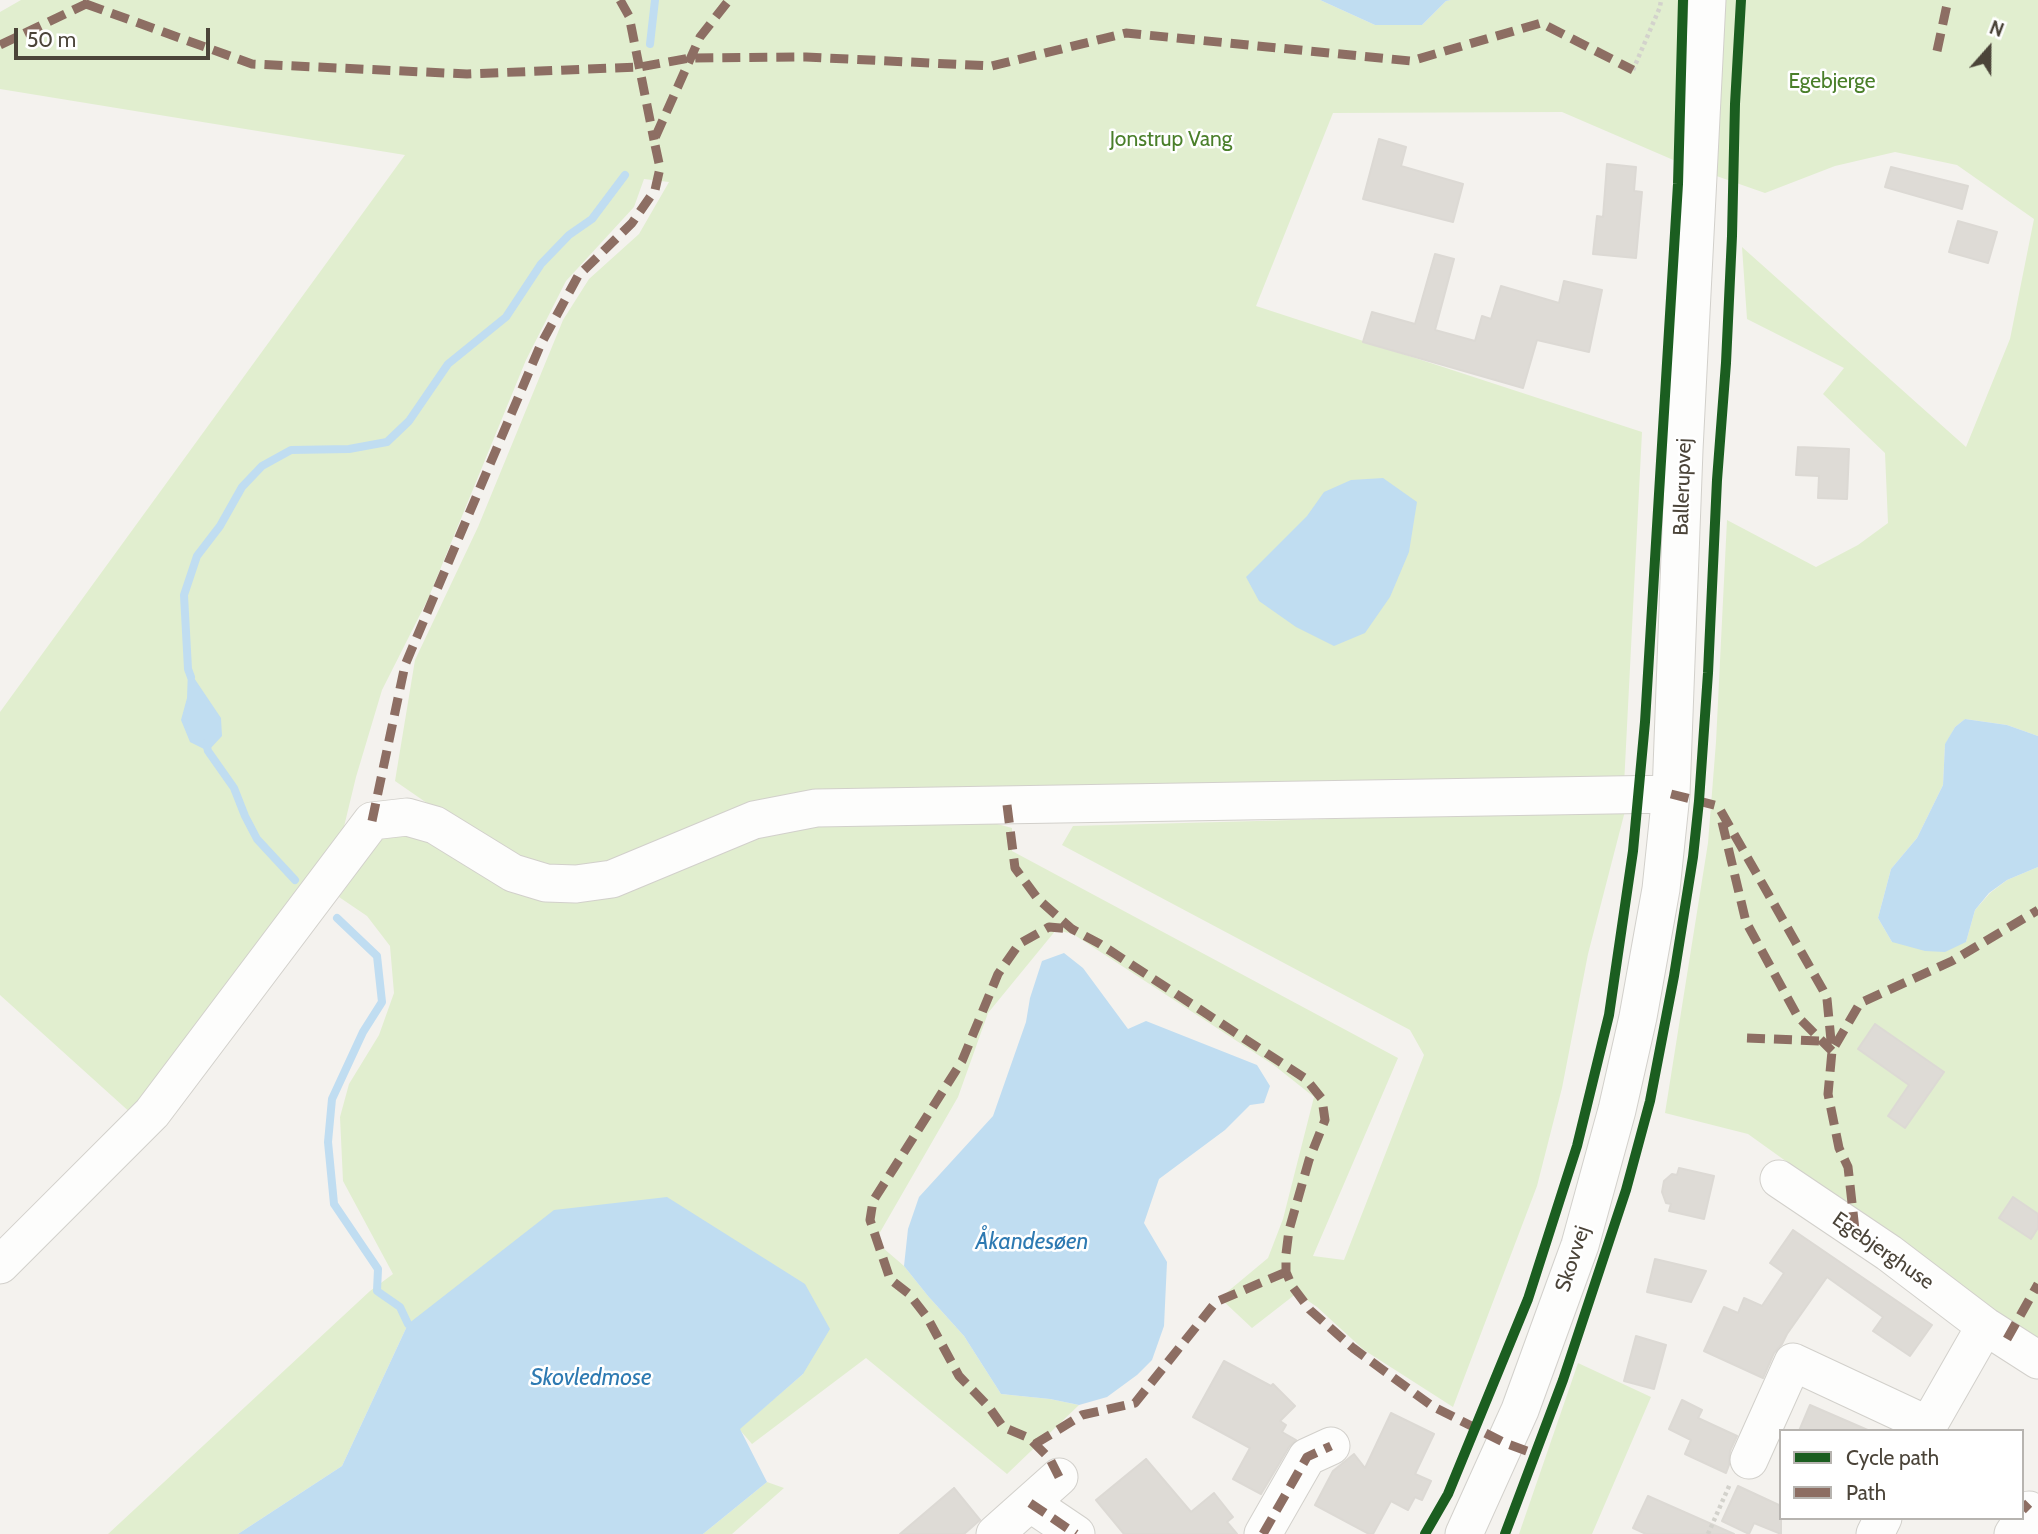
<!DOCTYPE html>
<meta charset="utf-8">
<style>
body{margin:0}
#map{position:relative;width:2038px;height:1534px;overflow:hidden;background:#f4f2ee;font-family:Cabin,sans-serif}
canvas{display:block}
.legend{position:absolute;left:1779px;top:1429px;width:245px;height:91px;box-sizing:border-box;background:#fff;border:2px solid #b7b4b0;margin:0;padding:9px 12px;list-style:none;font-size:21px;color:#4b4439}
.legend li{display:flex;align-items:center;gap:14px;height:35px}
.legend b{width:35px;border:2px solid #b7b4b0}
.north{position:absolute;left:1954px;top:14px;width:70px;height:70px;-webkit-text-stroke:5px #fff;paint-order:stroke;rotate:21deg;font-size:19px;font-weight:700;line-height:28px;text-align:center;color:#4b4439}
.north::after{content:'';display:block;margin:auto;width:24px;height:32px;background:#4b4439;clip-path:polygon(50% 0,100% 100%,50% 72%,0 100%)}
.scale{position:absolute;left:14px;top:28px;width:196px;height:32px;box-sizing:border-box;border:4px solid #4b4439;border-top:0;padding-left:9px;font-size:21px;line-height:24px;white-space:nowrap;color:#4b4439;-webkit-text-stroke:5px #fff;paint-order:stroke}
</style>
<div id="map">
<canvas width="2038" height="1534"></canvas>
<ul class="legend">
<li><b style="height:9px;background:#1b5e20"></b>Cycle path</li>
<li><b style="height:9px;background:#8d6e63"></b>Path</li>
</ul>
<div class="north">N</div>
<div class="scale">50 m</div>
</div>
<script>
const ctx = document.querySelector('canvas').getContext('2d');
ctx.lineJoin = 'round';
function fill(path, color) {
  ctx.fillStyle = color;
  ctx.fill(path, 'evenodd');
}
function poly(rows) {
  const path = new Path2D();
  for (const r of rows) {
    path.moveTo(r[0], r[1]);
    for (let i = 2; i < r.length; i += 2) path.lineTo(r[i], r[i + 1]);
  }
  return path;
}
function stroke(path, color, width, dash) {
  ctx.strokeStyle = color;
  ctx.lineWidth = width;
  ctx.lineCap = dash ? 'butt' : 'round';
  ctx.setLineDash(dash || []);
  ctx.stroke(path);
}
function label(font, color, halo, rows, align = 'center') {
  ctx.font = font + ' Cabin,sans-serif';
  ctx.lineWidth = 5;
  ctx.setLineDash([]);
  ctx.textBaseline = 'middle';
  ctx.strokeStyle = halo;
  ctx.fillStyle = color;
  for (const [text, x, y, turn = 0] of rows) {
    ctx.save();
    ctx.translate(x, y);
    ctx.rotate((+turn || 0) * Math.PI / 180);
    ctx.textAlign = isNaN(turn) ? turn : align;
    if (halo) ctx.strokeText(text, 0, 0);
    ctx.fillText(text, 0, 0);
    ctx.restore();
  }
}
const green = poly([
 [21,0,1320,0,1375,25,1422,25,1446,1,1451,0,2038,0,2038,736,2007,725,1965,719,1955,727,1945,745,1943,785,1917,838,1891,869,1878,918,1892,942,1966,942,1975,910,1990,893,2007,880,2038,867,2038,1342,1748,1134,1665,1113,1708,843,1716,742,1727,520,1816,567,1858,545,1888,523,1885,453,1823,394,1844,368,1747,319,1742,247,1966,447,2010,339,2034,219,1957,165,1895,152,1835,166,1765,193,1685,165,1562,112,1333,113,1256,306,1642,432,1624,785,819,793,614,866,557,871,479,839,395,781,415,660,478,527,563,320,589,279,639,234,669,182,644,179,634,207,566,281,526,360,428,599,382,690,356,777,342,835,133,1115,0,995,0,712,405,155,0,89,0,12],
 [1625,811,1588,954,1562,1088,1537,1186,1453,1407,1364,1350,1317,1307,1297,1293,1252,1328,1220,1298,1268,1258,1283,1219,1314,1097,1275,1066,1073,934,1056,930,988,1013,958,1097,875,1241,904,1266,928,1296,964,1336,1001,1394,1050,1399,1079,1405,1007,1474,866,1358,752,1444,739,1429,803,1374,408,1324,342,1466,238,1534,108,1534,370,1291,393,1274,343,1181,340,1117,349,1084,379,1035,394,993,390,946,367,916,339,897,381,838,409,832,511,882,736,835,836,818,979,819,1012,828,1012,851,1398,1058,1313,1256,1344,1260,1424,1055,1410,1030,1062,845,1073,826],
 [1578,1363,1651,1397,1592,1534,1519,1534],
 [767,1482,784,1488,732,1534,703,1534]
]);
const water = poly([
 [1320,0,1451,0,1446,1,1422,25,1375,25],
 [1383,478,1417,502,1409,552,1390,597,1365,633,1334,646,1296,627,1259,601,1246,577,1307,516,1324,492,1351,480],
 [188,669,221,718,222,736,208,751,190,742,181,720,187,698],
 [1965,719,2007,725,2038,736,2038,867,2007,880,1989,893,1975,910,1966,942,1945,952,1925,951,1892,942,1878,918,1891,869,1917,838,1943,785,1945,744,1955,727],
 [1064,953,1083,968,1128,1029,1146,1021,1257,1065,1270,1086,1264,1103,1250,1105,1225,1130,1159,1179,1144,1223,1167,1262,1164,1326,1152,1360,1137,1375,1107,1397,1079,1405,1050,1399,1001,1394,964,1336,928,1296,904,1266,908,1229,919,1197,993,1116,1026,1022,1030,998,1042,961],
 [667,1197,805,1284,830,1329,803,1374,740,1429,767,1482,703,1534,238,1534,342,1466,408,1324,554,1210]
]);
const stream = poly([
 [650,44,655,0],
 [191,677,188,669,184,595,197,556,220,526,242,487,262,466,291,450,349,449,387,442,409,421,448,364,506,317,541,264,569,235,592,219,625,175],
 [206,743,208,751,234,788,245,816,257,839,295,880],
 [337,918,377,956,382,1002,363,1032,332,1099,328,1142,334,1204,378,1269,377,1291,400,1307,408,1324]
]);
const building = poly([
 [1379,139,1406,147,1401,166,1463,184,1453,222,1363,199,1379,139],
 [1607,164,1636,167,1634,191,1642,192,1636,258,1593,254,1597,216,1603,217,1607,164],
 [1891,167,1968,186,1962,209,1885,187,1891,167],
 [1958,221,1997,232,1988,263,1949,252,1958,221],
 [1435,254,1454,259,1435,330,1475,341,1482,316,1491,319,1501,286,1559,303,1564,281,1602,290,1589,352,1537,340,1523,388,1363,342,1372,312,1415,324,1435,254],
 [1798,447,1849,449,1847,499,1818,498,1819,476,1796,475,1798,447],
 [1875,1024,1944,1072,1905,1128,1888,1116,1909,1085,1858,1049,1875,1024],
 [1679,1168,1714,1176,1704,1219,1669,1211,1671,1204,1666,1203,1662,1192,1664,1181,1672,1174,1677,1175,1679,1168],
 [2013,1197,2038,1214,2038,1228,2031,1239,1999,1218,2013,1197],
 [1793,1230,1932,1325,1910,1356,1873,1331,1883,1317,1827,1277,1787,1334,1782,1344,1774,1353,1763,1378,1704,1351,1724,1307,1738,1313,1744,1298,1762,1306,1784,1273,1770,1263,1793,1230],
 [1655,1259,1706,1271,1691,1302,1647,1292,1655,1259],
 [1636,1336,1666,1345,1654,1389,1624,1381,1636,1336],
 [1224,1361,1271,1386,1273,1384,1295,1406,1280,1421,1286,1425,1282,1432,1296,1440,1289,1447,1261,1494,1233,1479,1250,1448,1193,1417,1224,1361],
 [1682,1400,1702,1410,1698,1418,1737,1436,1730,1451,1729,1465,1726,1473,1685,1454,1691,1440,1669,1429,1682,1400],
 [1810,1405,1870,1431,1799,1431,1810,1405],
 [1391,1413,1434,1434,1415,1474,1431,1481,1422,1500,1415,1497,1408,1510,1391,1501,1373,1534,1369,1534,1315,1505,1333,1471,1354,1454,1365,1468,1391,1413],
 [1146,1459,1191,1512,1214,1493,1233,1517,1227,1522,1237,1534,1124,1534,1096,1500,1146,1459],
 [1738,1486,1781,1506,1781,1534,1754,1523,1749,1534,1722,1521,1738,1486],
 [954,1488,980,1520,964,1534,900,1534,954,1488],
 [1648,1496,1734,1534,1646,1534,1633,1528,1648,1496]
]);
const path = poly([
 [1633,70,1660,7,1661,0],
 [1708,1534,1730,1484]
]);
const minor = poly([
 [1779,1179,1889,1253,1985,1326,2038,1360],
 [0,1265,152,1113,372,821,407,817,435,825,513,873,546,883,576,884,612,879,754,820,816,808,1671,794],
 [1925,1431,1985,1326],
 [1749,1460,1793,1362,1928,1425],
 [1030,1503,1076,1534],
 [995,1534,1059,1477],
 [1263,1534,1307,1457,1331,1446],
 [1464,1534,1520,1410,1580,1245,1617,1110,1638,1017,1661,889,1671,794,1684,450,1707,0],
 [1875,1534,1883,1518],
 [2013,1534,2029,1510,2038,1516]
]);
const quiet = poly([
 [620,0,629,16,654,140],
 [86,4,252,64,467,74,640,67,690,58,806,57,992,66,1126,33,1411,61,1541,23,1633,70],
 [0,45,86,4,88,0],
 [1937,51,1948,0],
 [1671,794,1718,806,1823,990,1827,999,1832,1051],
 [1007,805,1015,868,1038,899,1072,929,1100,944,1306,1079,1322,1099,1325,1120,1309,1160,1289,1230,1286,1254,1286,1272,1292,1286,1310,1310,1353,1348,1432,1406,1505,1443,1535,1454],
 [372,821,405,665,540,346,578,276,632,223,655,190,660,168,654,140,700,37,729,0],
 [1722,822,1746,922,1798,1017,1832,1051],
 [1747,1038,1821,1041],
 [1855,1230,1848,1167,1839,1148,1828,1094,1832,1051,1860,1003,1952,961,2038,910],
 [2007,1339,2038,1284],
 [1035,1444,1082,1415,1135,1403,1216,1302,1286,1272],
 [1059,1477,1050,1459,1029,1438,1003,1427,989,1407,959,1376,927,1317,909,1294,890,1279,870,1220,873,1201,962,1061,998,974,1019,944,1049,927,1072,929],
 [1030,1503,1076,1534],
 [2022,1503,2029,1510],
 [1263,1534,1307,1457,1331,1446]
]);
const cycleway = poly([
 [1425,1534,1448,1494,1528,1299,1577,1146,1609,1015,1633,851,1645,722,1678,184,1683,0],
 [1505,1534,1563,1380,1626,1190,1650,1101,1674,976,1693,857,1699,801,1708,673,1717,480,1726,363,1732,236,1735,104,1741,0]
]);
const parkNames = [
 ["Egebjerge",1832,82],
 ["Jonstrup Vang",1171,140]
];
const streetNames = [
 ["Ballerupvej",1683,487,-88],
 ["Egebjerghuse",1883,1251,35],
 ["Skovvej",1573,1259,-72]
];
const waterNames = [
 ["Åkandesøen",1032,1242],
 ["Skovledmose",591,1378]
];
fill(green, '#e1eecf');
fill(water, '#c0ddf1');
stroke(stream, '#c0ddf1', 8);
fill(building, '#dedbd6');
stroke(building, '#dcd9d4', 2);
stroke(minor, '#d2d0cb', 39);
stroke(path, '#d3d2cc', 4.5, [3.5, 3.5]);
stroke(minor, '#fdfdfc', 37);
stroke(quiet, '#8d6e63', 9, [18, 9]);
stroke(cycleway, '#1b5e20', 10);
label('21px', '#4a7f2a', '#fff', parkNames);
label('21px', '#4b4439', '#fff', streetNames);
label('italic 23px', '#2e7ab2', '#fff', waterNames);
</script>
